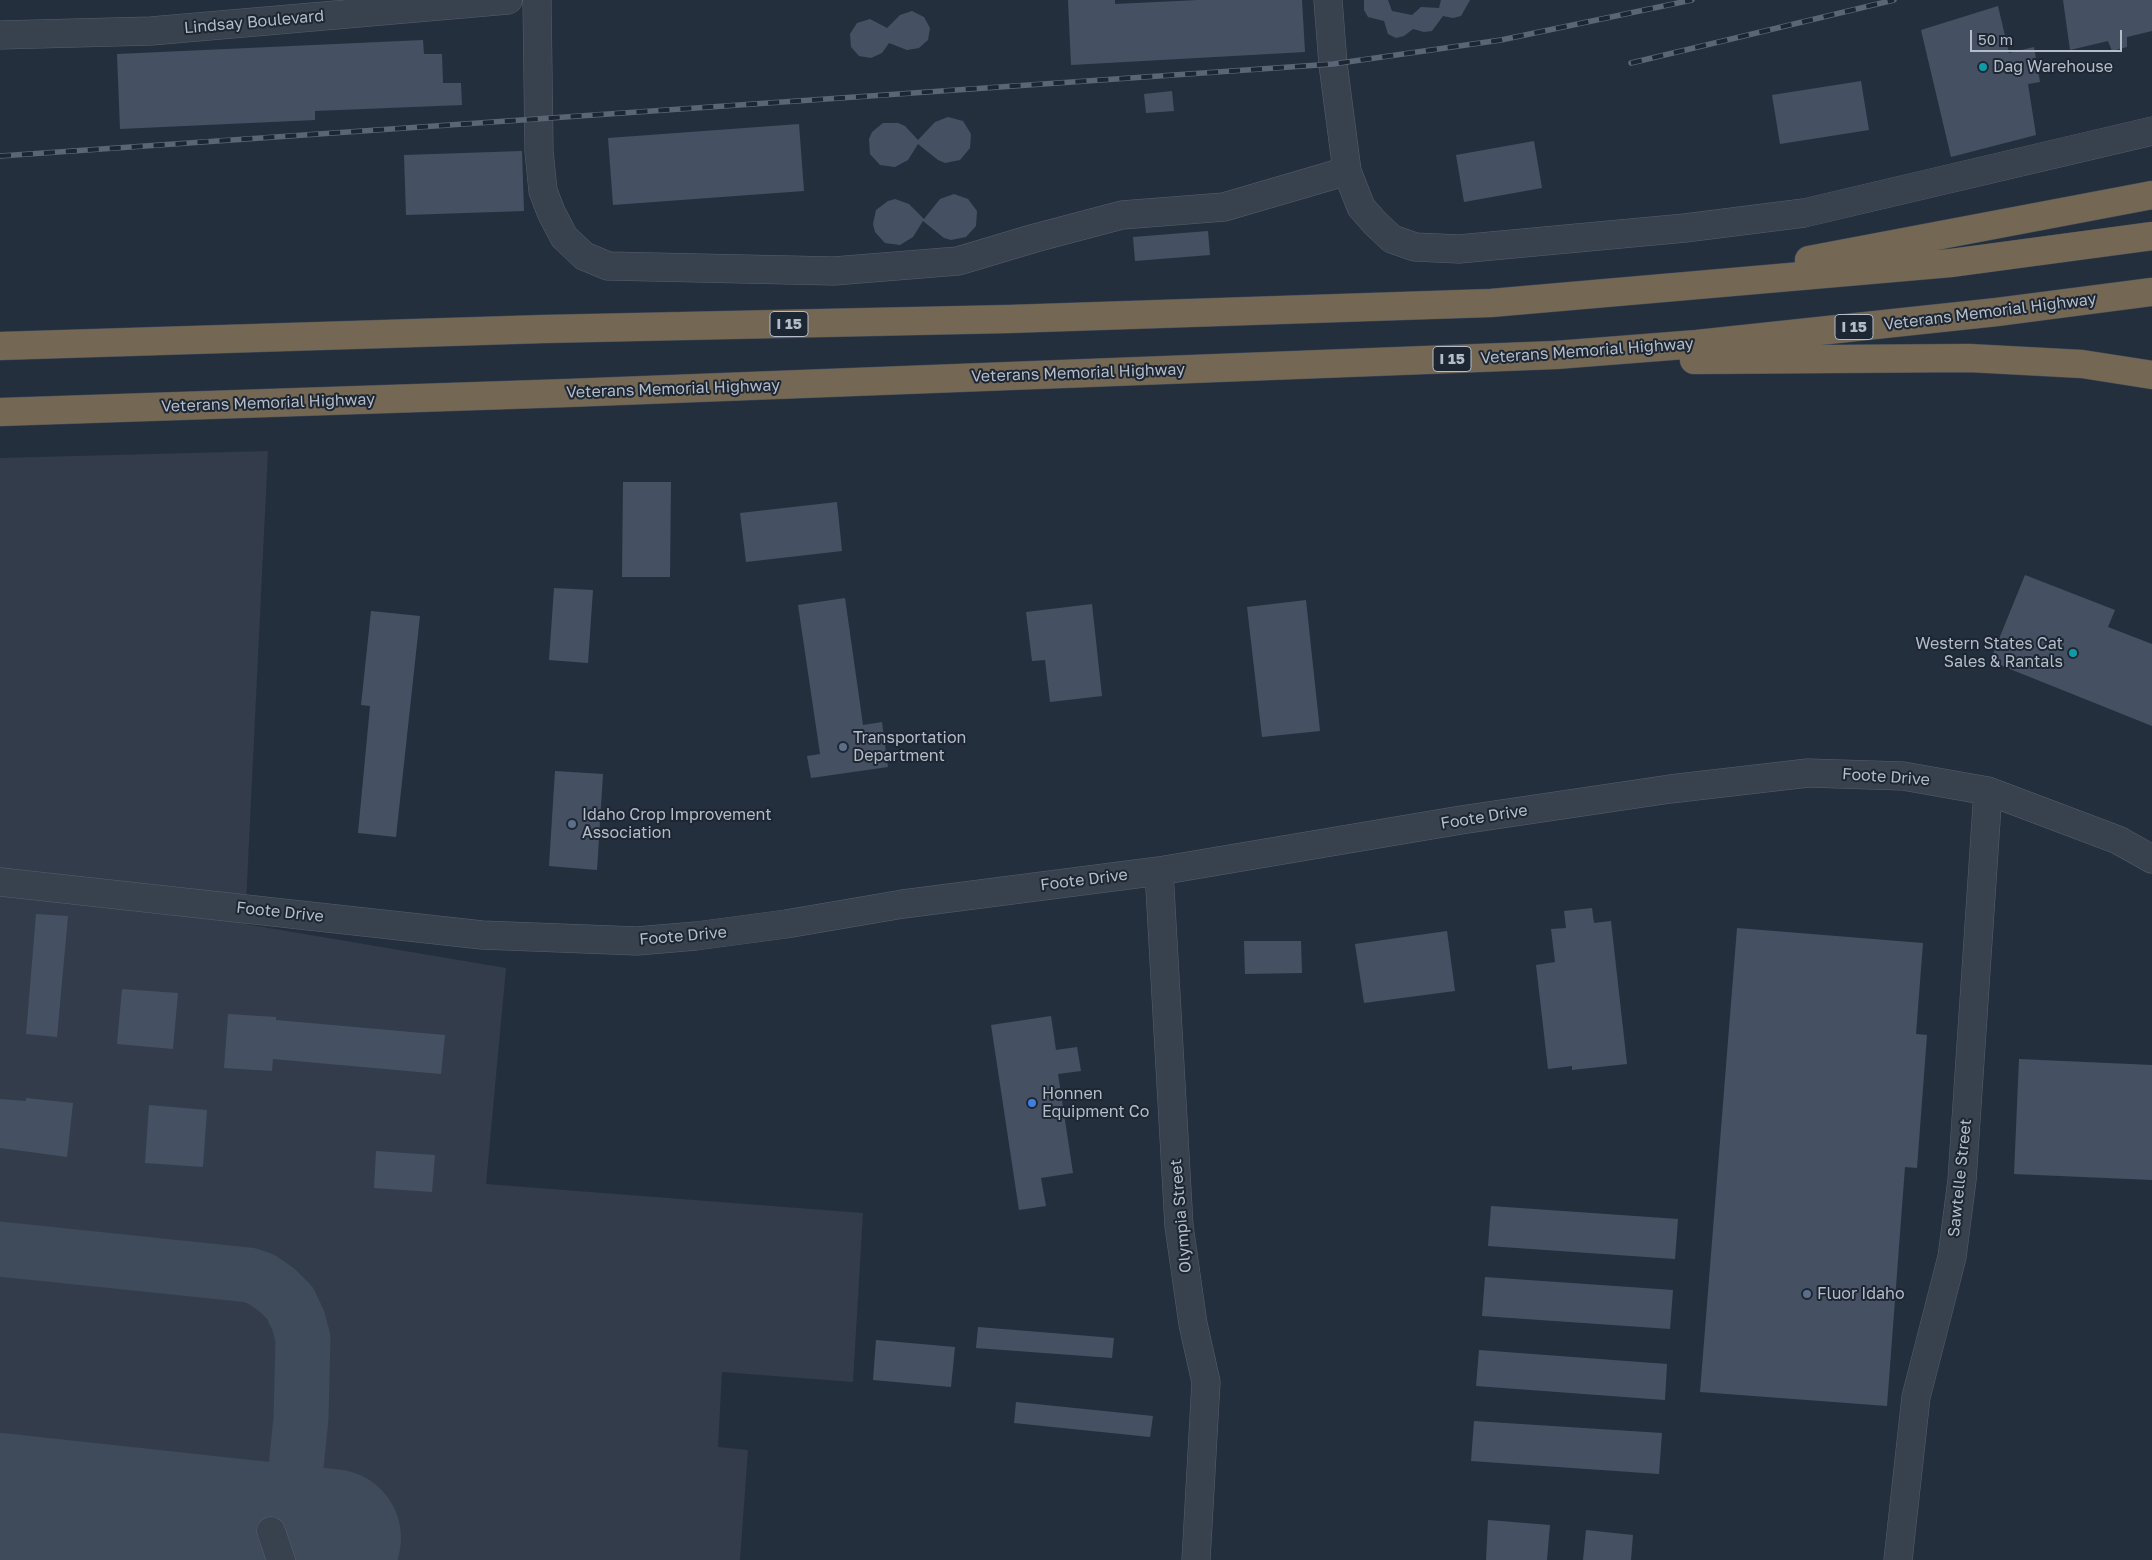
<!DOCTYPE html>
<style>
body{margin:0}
#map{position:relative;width:2152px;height:1560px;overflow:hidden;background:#242f3e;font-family:"Golos Text",sans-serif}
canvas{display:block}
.scale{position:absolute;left:1970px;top:30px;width:152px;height:22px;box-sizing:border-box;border:2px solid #b4bcc9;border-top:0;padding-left:6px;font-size:15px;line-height:18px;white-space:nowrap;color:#b4bcc9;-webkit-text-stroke:4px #1d2633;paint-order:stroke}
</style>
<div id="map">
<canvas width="2152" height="1560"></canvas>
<div class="scale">50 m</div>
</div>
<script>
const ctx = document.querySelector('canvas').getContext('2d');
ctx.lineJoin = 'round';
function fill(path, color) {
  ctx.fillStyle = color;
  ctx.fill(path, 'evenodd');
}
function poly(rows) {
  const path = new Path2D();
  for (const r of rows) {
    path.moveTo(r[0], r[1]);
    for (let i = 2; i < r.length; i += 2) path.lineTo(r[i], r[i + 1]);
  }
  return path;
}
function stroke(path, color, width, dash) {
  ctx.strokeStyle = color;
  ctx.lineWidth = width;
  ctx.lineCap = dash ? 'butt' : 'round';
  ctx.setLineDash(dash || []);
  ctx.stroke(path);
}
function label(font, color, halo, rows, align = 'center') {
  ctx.font = font + ' "Golos Text",sans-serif';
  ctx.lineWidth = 4;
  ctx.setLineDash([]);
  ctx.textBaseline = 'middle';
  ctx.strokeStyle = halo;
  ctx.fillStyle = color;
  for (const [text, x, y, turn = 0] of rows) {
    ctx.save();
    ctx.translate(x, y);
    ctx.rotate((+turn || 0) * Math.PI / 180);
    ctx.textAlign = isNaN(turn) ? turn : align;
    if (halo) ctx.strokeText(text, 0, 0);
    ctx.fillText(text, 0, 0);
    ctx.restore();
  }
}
const airport = poly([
 [268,451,245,924,506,968,486,1184,863,1213,853,1382,722,1372,718,1447,748,1450,740,1560,0,1560,0,458]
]);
const taxiway = poly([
 [0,1249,249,1275,261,1279,277,1290,290,1303,298,1320,303,1338,301,1418,293,1497,272,1523,252,1529]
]);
const runway = poly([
 [0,1502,332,1538]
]);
const building = poly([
 [1068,0,1115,0,1115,4,1198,0,1302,0,1305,52,1071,65],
 [1364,0,1388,0,1392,11,1412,15,1421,7,1439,8,1441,0,1470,0,1461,16,1453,18,1443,16,1432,31,1424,32,1413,29,1404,36,1396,38,1388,34,1384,21,1368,17,1364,10],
 [2063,0,2152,0,2152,31,2127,37,2127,47,2112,51,2108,41,2070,50],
 [1998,6,2009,53,2034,47,2040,82,2028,84,2036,135,1951,157,1921,30],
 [912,11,924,17,930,28,928,40,919,48,907,50,889,43,882,53,871,58,859,56,851,47,850,34,857,23,870,19,887,28,900,15],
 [423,40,424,54,442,54,443,83,461,83,462,105,315,111,315,120,120,129,117,54],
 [1861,81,1869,130,1780,144,1772,95],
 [1172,91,1174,111,1146,113,1144,94],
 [948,117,963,121,971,134,970,148,960,160,945,163,938,160,918,144,908,160,895,167,880,165,870,154,869,139,872,132,883,123,898,123,905,126,918,140,935,122],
 [799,124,804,191,613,205,608,138],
 [1534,141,1542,188,1464,202,1456,155],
 [522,151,524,211,406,215,404,155],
 [954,194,968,199,977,211,976,226,966,237,951,240,944,238,923,221,913,237,900,245,885,243,875,232,873,224,876,210,888,201,895,199,909,204,924,219,940,199],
 [1208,231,1210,255,1135,261,1133,237],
 [623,482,671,482,670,577,622,577],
 [837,502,842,551,746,562,740,513],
 [2025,575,2115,610,2108,627,2152,644,2152,726,1990,661],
 [554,588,593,590,588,663,549,660],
 [845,598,863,725,882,722,888,767,811,778,807,756,820,754,798,605],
 [1306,600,1320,731,1262,737,1247,607],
 [1092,604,1102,696,1050,702,1045,660,1032,661,1026,612],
 [371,611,420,616,396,837,358,833,370,706,361,705],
 [555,771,603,774,597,870,549,866],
 [1592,908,1594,923,1611,921,1627,1064,1572,1070,1572,1066,1548,1069,1536,965,1555,962,1551,929,1566,928,1564,911],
 [36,914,68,916,57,1037,26,1034],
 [1737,928,1923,943,1916,1034,1927,1035,1917,1168,1905,1167,1887,1406,1700,1392],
 [1447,931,1455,991,1364,1003,1355,944],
 [1244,941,1301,941,1302,973,1245,974],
 [122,989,178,993,173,1049,117,1044],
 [228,1014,276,1017,276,1020,445,1035,441,1074,273,1059,272,1071,224,1068],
 [1051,1016,1056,1050,1077,1047,1081,1071,1058,1074,1073,1173,1041,1178,1046,1206,1019,1210,991,1025],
 [2019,1059,2152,1065,2152,1180,2014,1174],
 [26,1098,73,1103,67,1157,0,1148,0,1099,26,1101],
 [149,1105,207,1110,203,1167,145,1163],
 [376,1151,435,1155,432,1192,374,1188],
 [1491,1206,1678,1219,1675,1259,1488,1246],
 [1485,1277,1673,1290,1670,1329,1482,1316],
 [978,1327,1114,1338,1112,1358,976,1348],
 [876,1340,955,1347,951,1387,873,1380],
 [1479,1350,1667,1364,1665,1400,1476,1386],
 [1016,1402,1153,1416,1150,1437,1014,1423],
 [1474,1421,1662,1433,1659,1474,1471,1461],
 [1488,1520,1550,1525,1547,1560,1486,1560],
 [1586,1530,1633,1535,1631,1560,1583,1560]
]);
const minor = poly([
 [537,0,539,151,543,191,551,212,564,237,584,256,608,266,834,271,958,261,1035,238,1122,215,1224,207,1347,171],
 [1328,0,1333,64,1347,171,1361,207,1375,223,1392,239,1415,247,1459,249,1685,228,1804,213,2152,131],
 [0,35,151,31,508,0],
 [1159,871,1179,1226,1193,1324,1206,1382,1196,1560],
 [0,882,482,935,637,941,696,936,786,924,903,904,1159,871,1461,820,1670,789,1808,773,1903,776,1988,791,2118,840,2152,859],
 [271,1531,281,1560],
 [1898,1560,1916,1397,1952,1257,1962,1180,1988,791]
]);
const highway = poly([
 [1809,260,2152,195],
 [0,346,544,329,1009,319,1491,303,1951,263,2152,236],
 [1694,360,1969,358,2082,364,2152,375],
 [0,412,568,393,1556,355,1697,344,1997,312,2152,292]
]);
const rail = poly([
 [1631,63,1894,0],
 [0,156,1333,64,1501,40,1692,0]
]);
const markers = [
 [1983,67,5,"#0f9aa8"],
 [2073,653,5,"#0f9aa8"],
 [843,747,5,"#5c6f8a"],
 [572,824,5,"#5c6f8a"],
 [1032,1103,5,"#3f7fe0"],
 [1807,1294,5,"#5c6f8a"]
];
const shields = [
 [789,324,38],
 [1854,327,38],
 [1452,359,38]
];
const shieldNames = [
 ["I 15",789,324],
 ["I 15",1854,327],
 ["I 15",1452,359]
];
const streetNames = [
 ["Lindsay Boulevard",254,22,-5],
 ["Veterans Memorial Highway",1990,312,-7],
 ["Veterans Memorial Highway",1587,351,-4],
 ["Veterans Memorial Highway",1078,373,-2],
 ["Veterans Memorial Highway",673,389,-2],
 ["Veterans Memorial Highway",268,403,-2],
 ["Foote Drive",1886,777,4],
 ["Foote Drive",1484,817,-9],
 ["Foote Drive",1084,880,-7],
 ["Foote Drive",280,912,6],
 ["Foote Drive",683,936,-5],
 ["Sawtelle Street",1960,1178,-84],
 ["Olympia Street",1181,1216,-95]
];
const poiNames = [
 ["Dag Warehouse",1993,67],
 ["Western States Cat",2063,644,"right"],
 ["Sales & Rantals",2063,662,"right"],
 ["Transportation",853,738],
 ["Department",853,756],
 ["Idaho Crop Improvement",582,815],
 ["Association",582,833],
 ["Honnen",1042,1094],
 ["Equipment Co",1042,1112],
 ["Fluor Idaho",1817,1294]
];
fill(airport, '#323c4b');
stroke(taxiway, '#3f4a5a', 55);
stroke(runway, '#3f4a5a', 138);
fill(building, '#455162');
stroke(minor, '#565f6c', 29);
stroke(highway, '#434c59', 29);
stroke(minor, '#38414e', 28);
stroke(highway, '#746855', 28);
stroke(rail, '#5a6575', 5.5);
stroke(rail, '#1d2633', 4, [11]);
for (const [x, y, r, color] of markers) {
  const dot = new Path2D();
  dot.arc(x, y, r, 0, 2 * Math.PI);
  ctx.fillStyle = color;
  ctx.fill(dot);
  stroke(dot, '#1d2633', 2);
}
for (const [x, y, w] of shields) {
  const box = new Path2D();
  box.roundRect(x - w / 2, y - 12.5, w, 25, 4);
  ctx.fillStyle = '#1d2633';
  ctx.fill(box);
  stroke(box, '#b4bcc9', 1);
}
label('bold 15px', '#b4bcc9', null, shieldNames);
label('16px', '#b4bcc9', '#1d2633', streetNames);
label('16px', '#b4bcc9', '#1d2633', poiNames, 'left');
</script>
